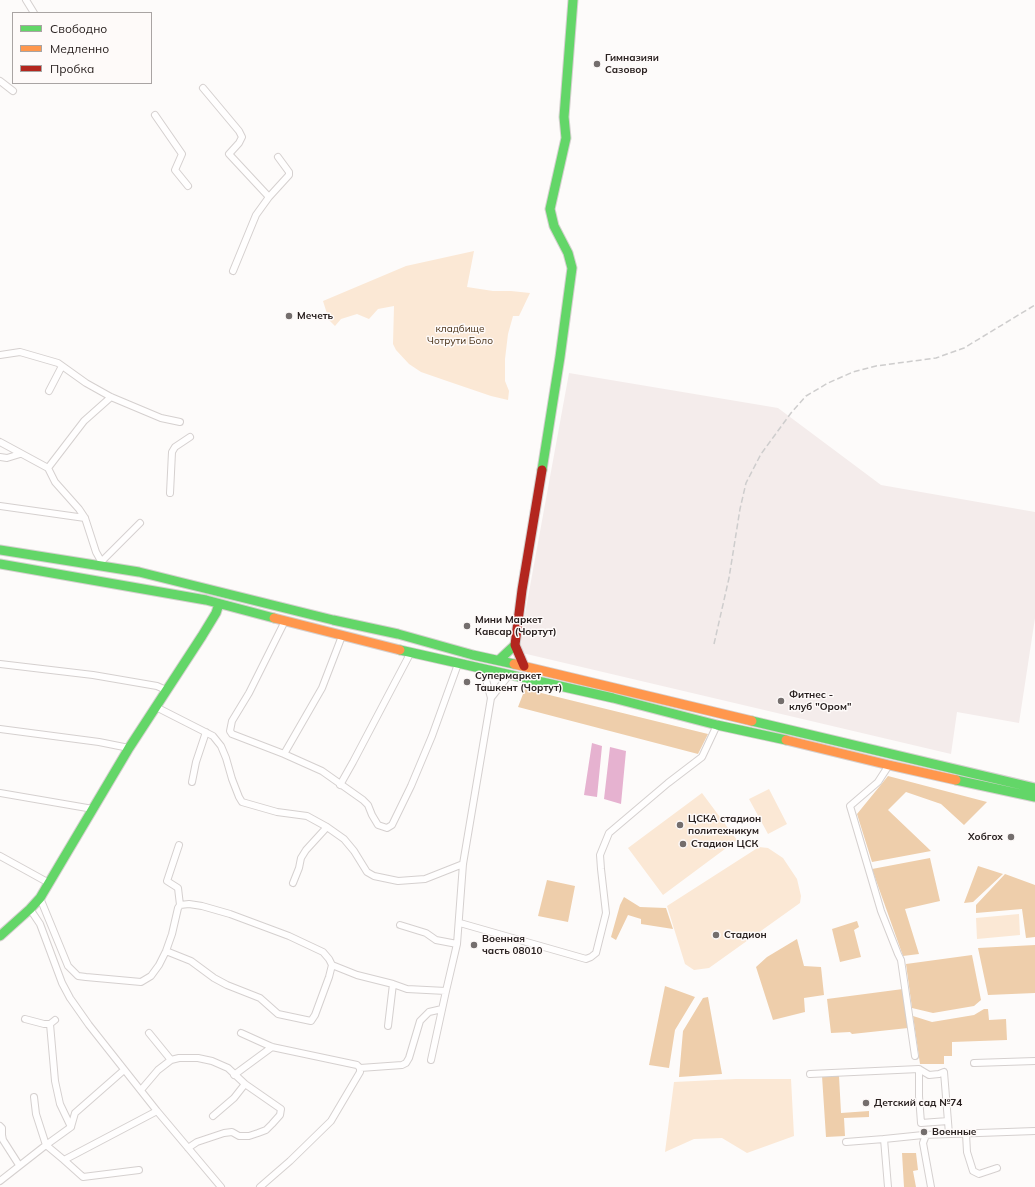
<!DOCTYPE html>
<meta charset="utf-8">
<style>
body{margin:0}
#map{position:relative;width:1035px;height:1187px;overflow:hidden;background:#fdfbfa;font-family:Mulish,sans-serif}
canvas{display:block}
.legend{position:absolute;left:12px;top:12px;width:140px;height:72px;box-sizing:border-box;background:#fefaf9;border:1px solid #a9a4a3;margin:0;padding:5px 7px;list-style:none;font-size:12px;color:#2a2221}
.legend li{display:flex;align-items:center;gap:8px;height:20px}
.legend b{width:20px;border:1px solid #a9a4a3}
</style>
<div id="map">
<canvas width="1035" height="1187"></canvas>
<ul class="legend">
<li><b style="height:5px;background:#63d668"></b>Свободно</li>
<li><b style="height:5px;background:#ff974d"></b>Медленно</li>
<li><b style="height:5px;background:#b3261e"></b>Пробка</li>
</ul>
</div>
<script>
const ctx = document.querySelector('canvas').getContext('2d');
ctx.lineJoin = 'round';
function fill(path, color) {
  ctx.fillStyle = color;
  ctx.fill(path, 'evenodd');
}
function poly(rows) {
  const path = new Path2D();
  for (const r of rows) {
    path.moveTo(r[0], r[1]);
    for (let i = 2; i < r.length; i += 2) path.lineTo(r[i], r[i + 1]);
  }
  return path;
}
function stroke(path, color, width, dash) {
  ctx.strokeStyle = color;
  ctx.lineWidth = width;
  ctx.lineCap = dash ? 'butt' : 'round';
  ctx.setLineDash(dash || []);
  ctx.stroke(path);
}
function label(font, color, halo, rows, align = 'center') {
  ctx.font = font + ' Mulish,sans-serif';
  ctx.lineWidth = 3;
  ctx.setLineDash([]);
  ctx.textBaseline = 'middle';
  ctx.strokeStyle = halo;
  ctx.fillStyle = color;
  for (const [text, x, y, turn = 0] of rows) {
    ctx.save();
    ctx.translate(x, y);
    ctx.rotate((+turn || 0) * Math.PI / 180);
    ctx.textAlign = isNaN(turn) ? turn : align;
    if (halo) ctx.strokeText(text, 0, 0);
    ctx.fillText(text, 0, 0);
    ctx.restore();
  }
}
const built = poly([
 [569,373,778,408,881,485,1035,512,1035,618,1019,723,957,712,951,754,518,652]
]);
const green = poly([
 [474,251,467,287,493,291,511,291,530,293,519,316,513,316,508,334,505,359,505,381,509,391,508,400,491,396,447,381,421,372,409,364,396,350,393,344,394,306,378,309,369,319,357,314,341,319,335,326,329,320,323,301,406,266],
 [769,789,787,824,768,834,749,799],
 [702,793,737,840,663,895,628,848],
 [759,847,768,848,783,858,797,879,801,896,800,903,709,968,694,970,685,964,667,906],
 [1019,914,1020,935,977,939,976,918],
 [736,1079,791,1079,794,1136,747,1153,722,1138,694,1139,665,1152,674,1082]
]);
const forest = poly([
 [525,689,708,734,698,754,518,707],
 [888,776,987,802,964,825,941,804,906,792,888,810,931,851,872,862,857,814],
 [930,858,940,901,905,909,919,954,903,956,872,869],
 [978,866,1003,874,973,902,964,903],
 [1005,874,1035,885,1035,937,1026,938,1022,909,976,913,976,905],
 [547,880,575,886,568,922,538,916],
 [624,897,640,907,666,908,673,929,641,924,641,919,628,915,616,940,611,937,620,905],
 [857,921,859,927,854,930,861,957,840,962,832,929],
 [797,939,804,966,821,967,824,995,804,998,805,1012,773,1020,756,967,767,957],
 [1035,945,1035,993,988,995,978,948],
 [972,955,981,1000,974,1006,933,1013,912,1008,906,964],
 [665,986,695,997,675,1030,669,1068,649,1065],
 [903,989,908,1028,852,1034,850,1032,831,1033,827,999],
 [708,997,722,1074,679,1077,683,1031,703,998],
 [984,1009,988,1009,989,1020,1006,1019,1007,1040,952,1042,952,1056,944,1056,944,1064,920,1064,913,1016,932,1022,974,1015],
 [822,1076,839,1076,841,1113,869,1111,869,1117,844,1118,845,1136,826,1137],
 [902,1153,916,1153,918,1170,913,1171,916,1187,904,1187]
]);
const water = poly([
 [592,743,602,746,597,797,584,795],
 [610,747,626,751,621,804,604,799]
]);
const street = poly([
 [26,0,34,13],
 [0,81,13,91],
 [203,88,239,131,242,137,239,143,229,154,269,197,256,215,233,271],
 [155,115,182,154,175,170,188,186],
 [269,197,289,175,289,172,278,157],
 [0,355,20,352,58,363,86,383,111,397,161,418,180,422],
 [49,391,62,366],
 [0,442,48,468,55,482,79,509,85,518,96,552,101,561],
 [0,457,7,458,20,454],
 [48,468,84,421,111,397],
 [170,493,172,452,175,447,190,437],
 [0,506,85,518],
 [99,564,140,523],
 [285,621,249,693,232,721,230,731,232,734,284,754,322,771,363,800,368,805,372,815,378,825,387,828,392,825,411,786,432,736,458,664],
 [0,664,93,675,157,686,166,690],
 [491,698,509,675],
 [156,707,213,736,221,746,226,758,232,779,239,797,242,802,277,812,307,816,327,827,344,839,354,851,367,872,374,876,398,881,425,879,463,864],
 [0,729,99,742,129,748],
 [284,754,322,688,342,636],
 [889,765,878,782,850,806,881,911,898,954,901,960,915,1056],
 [192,782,196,762,206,732],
 [340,785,353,762,411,652],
 [0,793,93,809],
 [179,845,167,881,178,888,180,905],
 [0,856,49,883],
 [293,883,299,868,301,858,306,850,327,827],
 [40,898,68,966,78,976,86,977,141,982,151,976,159,965,166,951,172,934,178,908,180,905,189,904,202,906,230,914,289,936,323,952,329,959,332,965,329,977,315,1015,311,1021,278,1014,260,998,227,985,214,978,191,961,166,951],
 [30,909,40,924,62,983,70,998,89,1025,157,1111,221,1187],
 [460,923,586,959,591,957,596,953,606,913,601,869,600,855,609,833,668,783,702,757,717,725],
 [400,925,426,933,436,940,457,944],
 [332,965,357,975,393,984,407,989,446,991],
 [25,1019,44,1024,50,1024,55,1020],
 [50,1024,55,1081,60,1104,71,1127],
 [388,1026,393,984],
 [149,1033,171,1060],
 [241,1033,272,1047,357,1065,360,1068,360,1072,331,1121,290,1161,260,1187],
 [431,1060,446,991,457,944,463,864,491,698,483,669],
 [974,1063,1035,1061],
 [360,1068,402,1065,406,1063,409,1058,420,1021,429,1012,442,1009],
 [919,1069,919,1096,921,1123,948,1121],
 [810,1074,919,1069,929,1075,939,1074,944,1072,949,1134],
 [234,1075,272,1047],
 [141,1090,158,1070,171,1060,179,1058,198,1058,212,1061,228,1068,245,1084,281,1109,280,1115,272,1124,266,1130,258,1133,249,1136,239,1136,232,1132,224,1133,197,1142,188,1148],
 [34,1097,36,1114,46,1145,71,1127,75,1113,124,1070],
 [213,1116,234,1098,245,1084],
 [0,1126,2,1128,2,1135,3,1140,19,1165],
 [966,1134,967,1152,973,1171,979,1174,997,1168],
 [926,1135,923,1143,931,1187],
 [846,1142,884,1139],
 [139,1170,83,1177,64,1160,157,1111],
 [0,1181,46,1145,64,1160],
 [888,1187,884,1139,923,1135,1035,1131]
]);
const fast = poly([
 [542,470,560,357,572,268,568,253,554,226,550,209,566,138,564,117,573,0],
 [0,550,139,572,333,620,398,634,473,655,514,664],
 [0,564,206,600,274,618],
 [400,650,613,698,717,725,786,740],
 [499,660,515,645],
 [752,721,1035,788],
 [956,780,1035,797],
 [0,936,30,909,40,898,129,748,202,636,216,613,219,604]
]);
const slow = poly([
 [274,618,400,650],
 [514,664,752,721],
 [786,740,889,765,956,780]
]);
const jam = poly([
 [524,666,515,645,522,590,542,470]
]);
const rail = poly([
 [714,644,729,578,740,509,746,483,761,454,791,413,806,396,828,383,853,372,876,366,936,358,964,348,1035,305]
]);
const markers = [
 [597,64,4,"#746e6d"],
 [289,316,4,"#746e6d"],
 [467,626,4,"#746e6d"],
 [467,682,4,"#746e6d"],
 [781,701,4,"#746e6d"],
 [680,825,4,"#746e6d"],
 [1011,837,4,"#746e6d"],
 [683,844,4,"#746e6d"],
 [716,935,4,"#746e6d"],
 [474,945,4,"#746e6d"],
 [866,1103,4,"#746e6d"],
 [924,1132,4,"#746e6d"]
];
const poiNames = [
 ["Гимназияи",605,58],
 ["Сазовор",605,70],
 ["Мечеть",297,316],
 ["Мини Маркет",475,620],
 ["Кавсар (Чортут)",475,632],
 ["Супермаркет",475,676],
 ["Ташкент (Чортут)",475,688],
 ["Фитнес -",789,695],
 ["клуб \"Ором\"",789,707],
 ["ЦСКА стадион",688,819],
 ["политехникум",688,831],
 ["Хобгох",1003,837,"right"],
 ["Стадион ЦСК",691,844],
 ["Стадион",724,935],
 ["Военная",482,939],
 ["часть 08010",482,951],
 ["Детский сад №74",874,1103],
 ["Военные",932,1132]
];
const parkNames = [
 ["кладбище",460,329],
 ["Чотрути Боло",460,341]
];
fill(built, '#f4eceb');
fill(green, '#fbe8d5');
fill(forest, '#eeceab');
fill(water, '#e6b2d0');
stroke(street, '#d5d0cf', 8);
stroke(fast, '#d5d0cf', 11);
stroke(slow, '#d5d0cf', 11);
stroke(jam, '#d5d0cf', 11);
stroke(street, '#fffefe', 6);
stroke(fast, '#63d668', 9);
stroke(slow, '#ff974d', 9);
stroke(jam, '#b3261e', 9);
stroke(rail, '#cecdcd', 1.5, [6, 3]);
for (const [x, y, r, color] of markers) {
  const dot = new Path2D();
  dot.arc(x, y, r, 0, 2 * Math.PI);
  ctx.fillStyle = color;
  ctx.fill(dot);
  stroke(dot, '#fefaf9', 1.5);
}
label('bold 10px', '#2a2221', '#fefaf9', poiNames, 'left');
label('10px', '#4b3318', '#fefaf9', parkNames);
</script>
